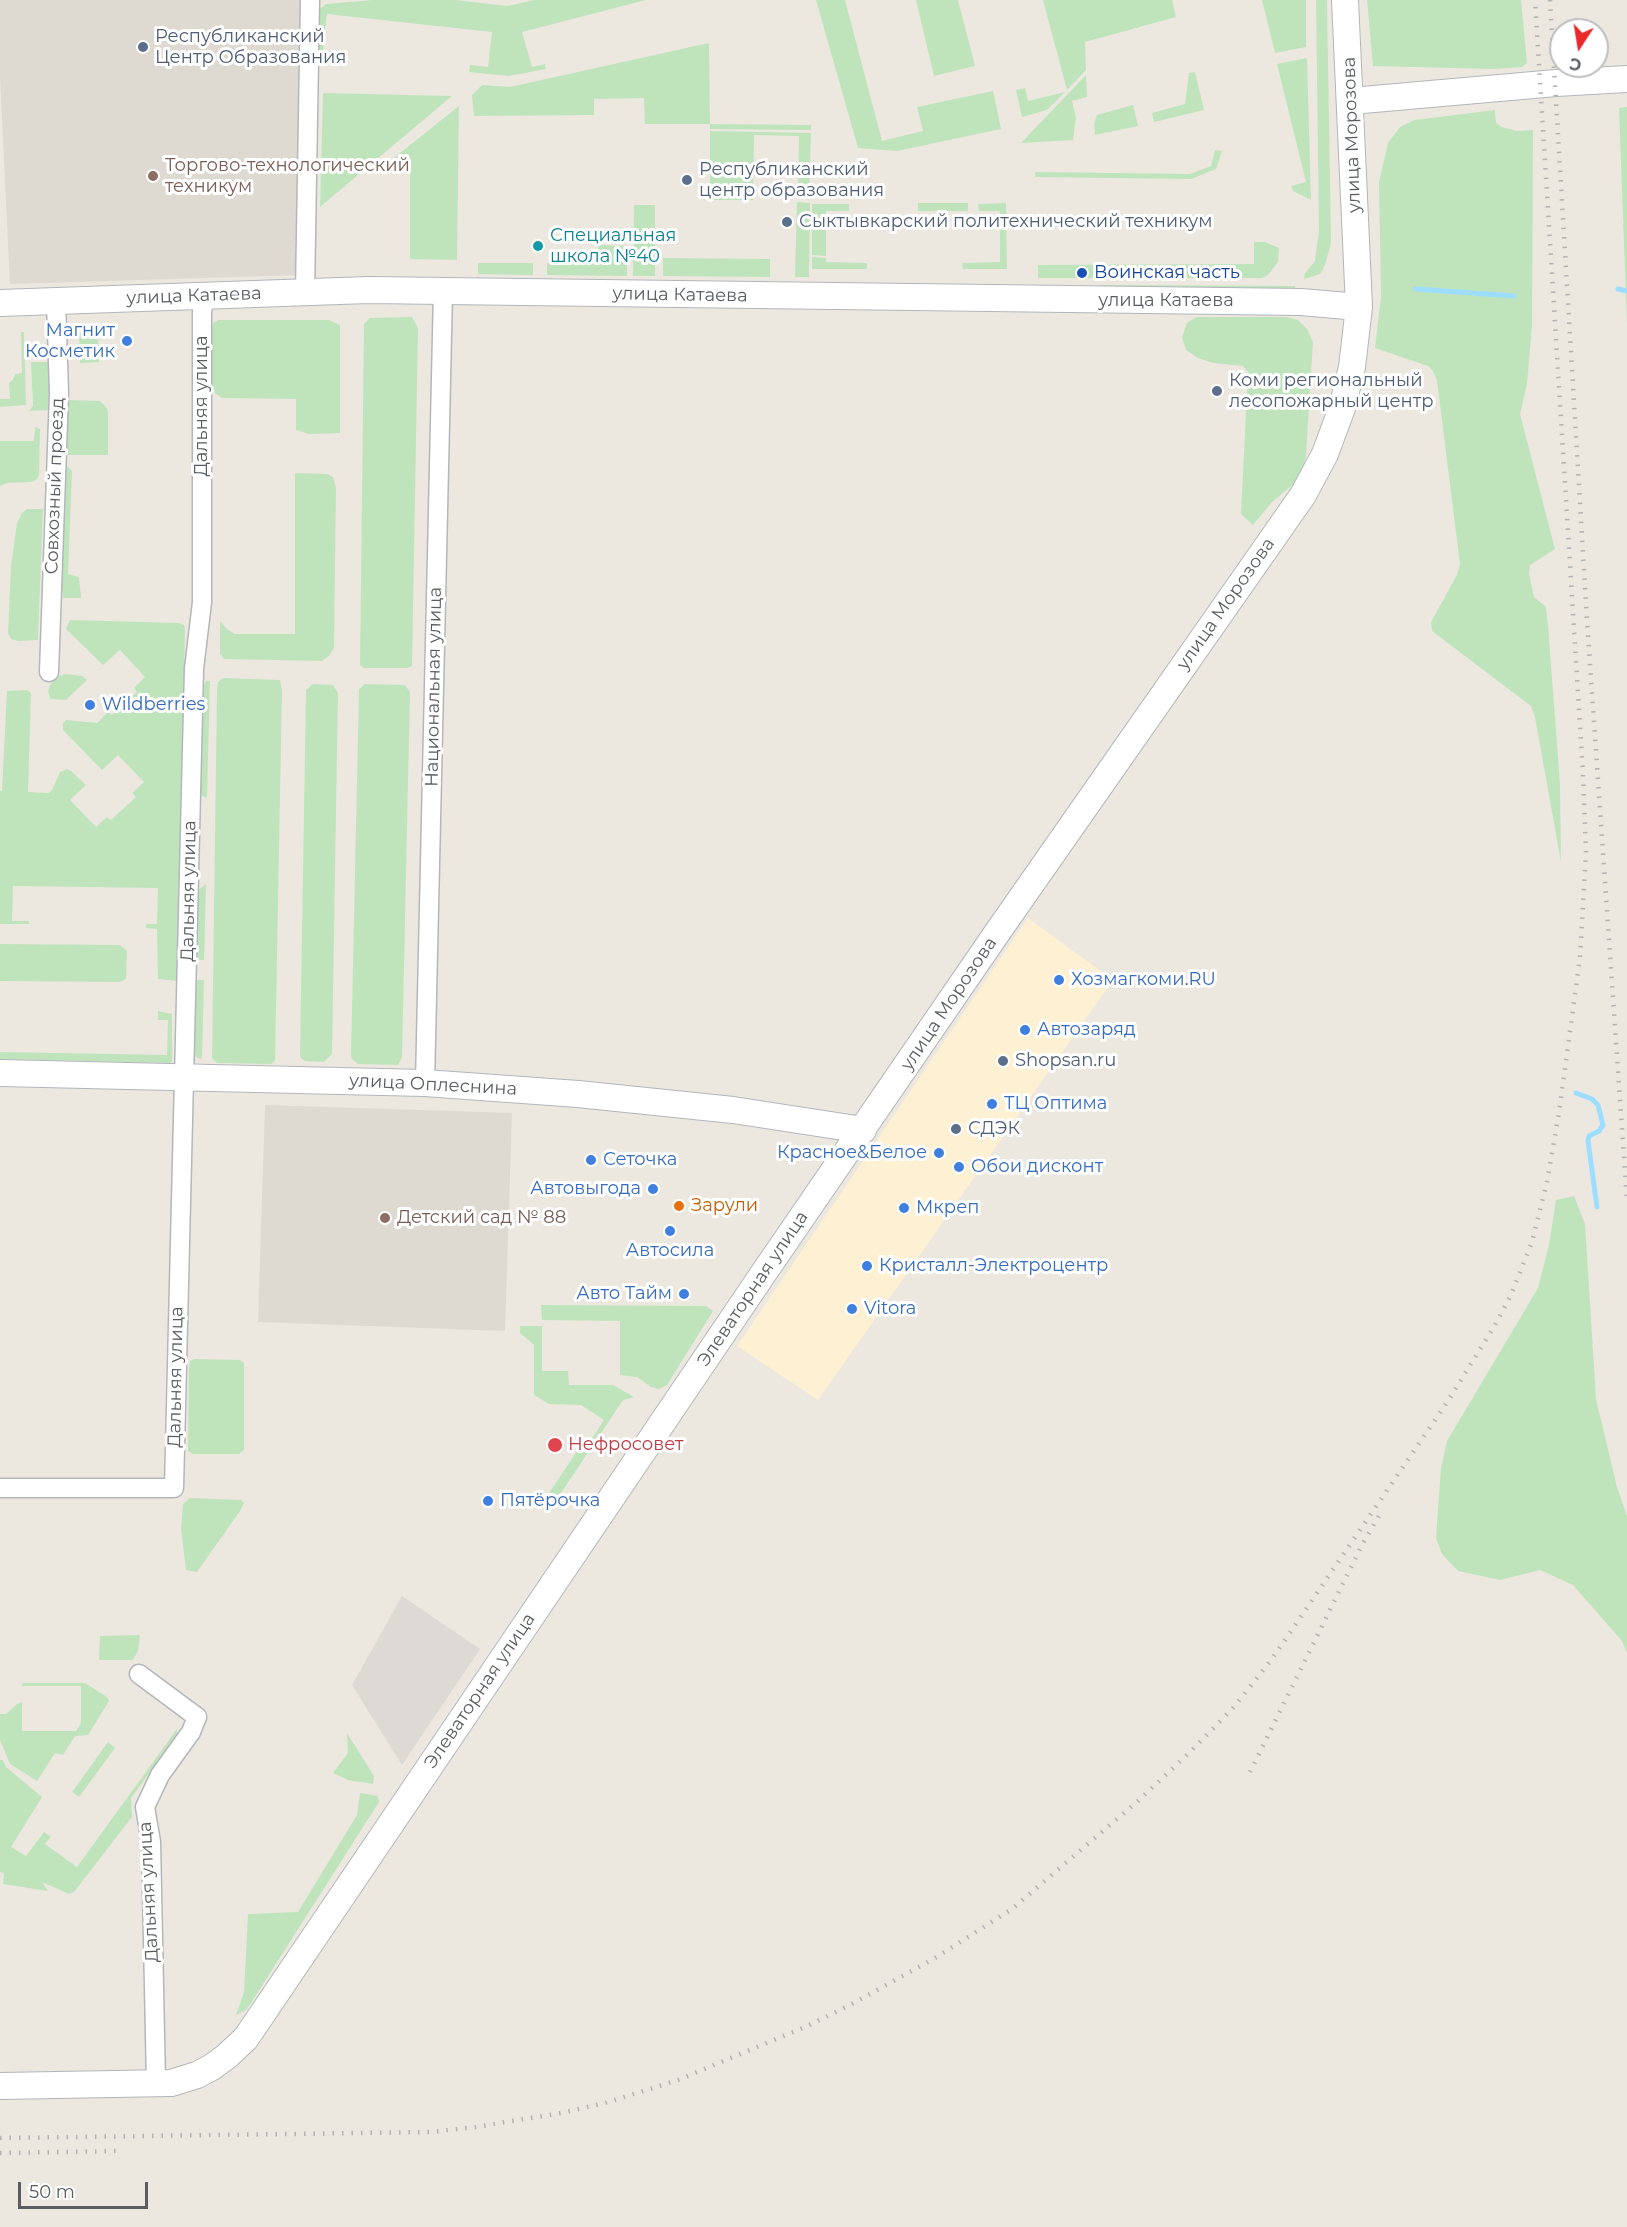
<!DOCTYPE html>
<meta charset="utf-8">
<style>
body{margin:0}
#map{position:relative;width:1627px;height:2227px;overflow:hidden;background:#ece8e0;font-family:Montserrat,sans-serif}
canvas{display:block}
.north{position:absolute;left:1549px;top:18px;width:60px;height:60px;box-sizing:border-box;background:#fff;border:2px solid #bdbec0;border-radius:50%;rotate:192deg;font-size:16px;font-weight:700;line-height:24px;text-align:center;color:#595d61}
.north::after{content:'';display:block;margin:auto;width:21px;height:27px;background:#e82a2d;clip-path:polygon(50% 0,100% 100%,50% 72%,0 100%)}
.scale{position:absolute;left:18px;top:2182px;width:130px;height:27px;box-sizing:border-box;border:3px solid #595d61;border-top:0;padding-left:8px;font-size:18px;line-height:21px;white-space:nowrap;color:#595d61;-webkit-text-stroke:4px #fff;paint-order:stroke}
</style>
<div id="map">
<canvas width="1627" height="2227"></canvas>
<div class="north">С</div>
<div class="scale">50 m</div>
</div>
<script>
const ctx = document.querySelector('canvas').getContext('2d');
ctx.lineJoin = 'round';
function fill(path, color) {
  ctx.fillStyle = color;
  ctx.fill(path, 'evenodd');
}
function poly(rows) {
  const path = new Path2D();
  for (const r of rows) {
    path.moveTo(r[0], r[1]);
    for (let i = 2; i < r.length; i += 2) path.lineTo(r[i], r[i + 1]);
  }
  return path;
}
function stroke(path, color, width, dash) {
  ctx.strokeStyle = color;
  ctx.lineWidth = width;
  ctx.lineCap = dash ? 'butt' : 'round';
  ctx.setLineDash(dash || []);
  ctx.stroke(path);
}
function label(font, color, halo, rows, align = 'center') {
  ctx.font = font + ' Montserrat,sans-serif';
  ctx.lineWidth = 6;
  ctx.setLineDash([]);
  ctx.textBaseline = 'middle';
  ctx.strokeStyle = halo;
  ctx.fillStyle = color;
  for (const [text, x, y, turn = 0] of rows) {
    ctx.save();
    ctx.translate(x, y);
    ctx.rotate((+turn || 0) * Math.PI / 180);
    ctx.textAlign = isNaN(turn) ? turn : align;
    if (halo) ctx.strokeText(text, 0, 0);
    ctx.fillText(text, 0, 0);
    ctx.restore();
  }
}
const commercial = poly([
 [1028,918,1113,980,818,1400,737,1346]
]);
const industrial = poly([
 [402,1596,480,1649,402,1765,352,1685]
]);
const education = poly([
 [0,0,300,0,302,275,10,284,0,77],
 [265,1105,512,1113,505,1331,258,1322]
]);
const green = poly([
 [373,0,455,0,508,6,534,0,646,0,522,32,532,67,545,64,546,69,509,76,469,72,470,65,488,67,492,32,327,14,323,50,339,52,338,60,314,58,320,9,326,4],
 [816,0,845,0,882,141,923,131,917,107,993,91,1001,129,897,151,858,148],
 [916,0,958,0,975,66,934,76],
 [1043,0,1172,0,1176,17,1085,42,1086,70,1067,90],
 [1262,0,1306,0,1306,47,1275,53],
 [1316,0,1327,0,1331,243,1325,265,1320,274,1304,279,1305,273,1315,261,1319,230],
 [1367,0,1521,0,1527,63,1522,67,1494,69,1373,66],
 [709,43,710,124,811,125,811,130,710,129,710,124,645,124,644,98,594,99,594,115,474,116,472,95,482,85,510,87],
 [1307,58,1311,200,1293,191,1291,186,1306,182,1277,64],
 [1195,72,1204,110,1154,122,1152,113,1185,104,1189,73],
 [1086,75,1087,97,1072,101,1076,118,1073,140,1021,143],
 [1025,88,1028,101,1065,92,1047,110,1022,117,1016,90],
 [323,93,452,96,320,207],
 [1133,105,1138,126,1095,135,1094,123,1097,115],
 [459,106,457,260,410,259,410,169,380,169],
 [1627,107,1627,324,1619,108],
 [1495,110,1496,123,1502,127,1516,131,1533,130,1532,326,1527,384,1520,414,1555,549,1530,565,1529,574,1534,597,1546,607,1548,625,1560,784,1561,862,1535,717,1531,706,1432,631,1431,622,1457,575,1460,564,1437,381,1433,371,1428,366,1375,348,1381,296,1379,182,1388,143,1400,127,1414,120],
 [710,131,811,133,809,193,798,193,799,136,754,135,753,200,710,200],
 [1215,150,1222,151,1216,169,1191,179,1035,177,1035,172,1190,174,1211,166],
 [797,202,810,203,809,277,795,277],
 [918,203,968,203,968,211,918,211],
 [1006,203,1007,269,963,269,962,263,1000,262,1000,211,979,211,978,204],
 [812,204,849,204,849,211,826,211,826,256,812,255],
 [634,205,655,205,655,276,633,276],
 [1254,242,1265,242,1279,248,1278,262,1268,275,1262,278,1038,278,1038,265,1254,264],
 [598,245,627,246,627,276,547,275,547,263,598,264],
 [812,257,826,258,826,262,867,263,867,269,812,269],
 [663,258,770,259,770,277,663,276],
 [478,263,533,263,533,275,478,274],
 [1102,285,1295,286,1295,297,1103,295],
 [412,317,418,328,412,666,407,668,364,668,360,665,364,324,370,318],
 [1196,317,1286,317,1298,320,1307,329,1313,342,1306,456,1301,478,1272,502,1253,525,1241,514,1248,372,1243,366,1213,363,1198,358,1186,350,1182,337,1187,323],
 [218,320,329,320,340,325,340,433,309,434,296,430,296,399,222,398,215,393,211,388,211,330,213,323],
 [21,332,24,332,26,405,0,407,0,399,10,399,9,383,13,380,15,374,22,373],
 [79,333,98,333,99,362,80,363],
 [31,362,51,362,52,410,29,411,33,406],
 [67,400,100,401,107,408,108,413,108,455,67,455,67,466,72,471,68,574,79,577,81,598,63,598,63,591,57,591],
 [35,427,40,429,39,475,36,480,31,482,7,483,0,486,0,441,34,441],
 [295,473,327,474,333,477,336,487,334,648,329,656,322,661,224,659,220,654,220,621,227,629,235,634,295,634],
 [27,509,43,509,38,640,18,641,11,639,8,633,11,567,17,523,22,513],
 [70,620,179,623,184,625,185,628,179,972,176,981,158,979,157,929,146,928,146,924,157,924,158,888,13,886,12,921,29,921,29,924,0,924,0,791,2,791,7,691,27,690,31,693,28,792,49,793,52,790,60,772,67,769,71,771,86,785,70,800,96,827,107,817,111,820,136,797,132,793,144,782,118,755,102,770,63,730,63,724,66,720,97,723,108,712,112,715,137,692,134,688,145,677,120,650,103,665,66,629],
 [66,674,82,676,87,680,66,700,50,699,48,691,50,685,59,676],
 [223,678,280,680,282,691,275,1061,271,1064,217,1063,212,1058,217,690,218,682],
 [206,681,210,681,207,798,200,795,202,690],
 [313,684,333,685,338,693,332,1054,324,1062,305,1061,301,1058,300,1054,306,690],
 [365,684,405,685,410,692,402,1057,398,1065,358,1064,352,1059,351,1055,359,689],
 [206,884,204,960,196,960,197,891],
 [0,944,120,945,127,951,126,979,120,982,0,981],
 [195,980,204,980,202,1059,196,1057,194,1053],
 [158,1011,172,1014,172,1061,170,1063,0,1059,0,1052,167,1055,168,1020,158,1020],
 [1574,1196,1585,1224,1596,1399,1617,1487,1627,1516,1627,1653,1622,1641,1573,1585,1540,1570,1500,1580,1458,1571,1442,1554,1436,1538,1441,1468,1447,1441,1538,1288,1549,1245,1556,1200],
 [541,1305,706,1306,713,1311,667,1385,659,1389,651,1387,637,1377,620,1375,620,1321,542,1320],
 [520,1326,542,1326,542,1371,568,1371,569,1385,613,1385,634,1397,623,1400,595,1442,591,1440,604,1420,581,1405,549,1404,534,1395,534,1345,520,1333],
 [194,1359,240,1360,244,1363,244,1450,239,1454,193,1454,188,1451,189,1367,190,1361],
 [581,1445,589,1451,557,1499,549,1493],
 [190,1498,241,1500,244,1503,240,1511,197,1572,186,1570,181,1529,183,1504],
 [140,1635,138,1651,133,1660,99,1660,100,1636],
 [23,1683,85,1683,107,1697,109,1701,88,1735,75,1736,63,1755,55,1753,37,1781,10,1764,0,1740,0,1714,6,1714,17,1704,22,1702,22,1731,76,1731,81,1723,81,1686,22,1686],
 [177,1729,177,1736,131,1798,132,1817,74,1892,69,1894,42,1882,48,1891,3,1884,4,1873,0,1872,0,1760,3,1760,6,1767,42,1797,11,1847,26,1856,44,1832,51,1837,45,1844,77,1867],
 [347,1733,374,1776,373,1784,348,1780,333,1773,348,1753],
 [108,1742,115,1748,79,1797,72,1792],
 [360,1793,378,1796,379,1802,251,2003,246,2010,236,2015,244,1992,248,1914,298,1912,357,1815]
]);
const stream = poly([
 [1416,289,1514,296],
 [1618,289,1627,291],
 [1576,1093,1592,1099,1598,1105,1603,1125,1599,1131,1589,1136,1588,1141,1597,1207]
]);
const street = poly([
 [305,293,310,0],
 [49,672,59,393,56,301],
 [425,1083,443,291],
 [0,1488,174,1488,194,669,202,602,202,311,206,295],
 [139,1674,197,1717,191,1732,160,1775,145,1807,151,1842,156,2084]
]);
const secondary = poly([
 [1351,101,1556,83,1627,79],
 [0,303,368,290,1301,302,1359,307],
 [0,1073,425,1083,578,1094,733,1110,863,1130],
 [0,2086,171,2083,197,2075,212,2067,227,2056,246,2038,765,1271,999,930,1303,495,1325,454,1342,408,1352,367,1359,307,1345,0]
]);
const rail = poly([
 [1550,0,1587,620,1627,1201],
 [1250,1772,1363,1543,1380,1514],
 [0,2138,431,2132,476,2127,561,2113,605,2103,678,2080,805,2027,850,2005,935,1958,1012,1909,1138,1801,1191,1751,1234,1707,1272,1659,1448,1401,1495,1325,1511,1295,1532,1242,1547,1182,1559,1113,1580,957,1586,852,1583,774,1535,0],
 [0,2153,121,2151]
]);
const markers = [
 [143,47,6,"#5c6f8a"],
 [153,176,6,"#8d6e63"],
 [687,180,6,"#5c6f8a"],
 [787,222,6,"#5c6f8a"],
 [538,246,6,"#0f9aa8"],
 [1082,273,6,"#1a4fb4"],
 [127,341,6,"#3f7fe0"],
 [1217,391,6,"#5c6f8a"],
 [90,705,6,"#3f7fe0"],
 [1059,980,6,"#3f7fe0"],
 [1025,1030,6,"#3f7fe0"],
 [1003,1061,6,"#5c6f8a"],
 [992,1104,6,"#3f7fe0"],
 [956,1129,6,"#5c6f8a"],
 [939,1153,6,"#3f7fe0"],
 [591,1160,6,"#3f7fe0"],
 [959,1167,6,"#3f7fe0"],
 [653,1189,6,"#3f7fe0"],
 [679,1206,6,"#e8710a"],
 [904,1208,6,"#3f7fe0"],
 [385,1218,6,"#8d6e63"],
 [670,1231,6,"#3f7fe0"],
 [867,1266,6,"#3f7fe0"],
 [684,1294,6,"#3f7fe0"],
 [852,1309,6,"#3f7fe0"],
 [555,1445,8,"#e0444e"],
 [488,1501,6,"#3f7fe0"]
];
const serviceNames = [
 ["Республиканский",155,37],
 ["Центр Образования",155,58],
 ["Республиканский",699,170],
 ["центр образования",699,191],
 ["Сыктывкарский политехнический техникум",799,222],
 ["Коми региональный",1229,381],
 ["лесопожарный центр",1229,402],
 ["Shopsan.ru",1015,1061],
 ["СДЭК",968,1129]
];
const streetNames = [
 ["улица Морозова",1352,135,-92],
 ["улица Катаева",680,295,1],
 ["улица Катаева",194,296,-2],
 ["улица Катаева",1166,301],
 ["Дальняя улица",202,406,-90],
 ["Совхозный проезд",55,486,-88],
 ["улица Морозова",1226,604,-55],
 ["Национальная улица",434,687,-89],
 ["Дальняя улица",189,891,-89],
 ["улица Морозова",949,1004,-56],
 ["улица Оплеснина",433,1085,3],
 ["Элеваторная улица",753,1289,-56],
 ["Дальняя улица",176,1377,-89],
 ["Элеваторная улица",480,1691,-56],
 ["Дальняя улица",149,1892,-93]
];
const educationNames = [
 ["Торгово-технологический",165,166],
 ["техникум",165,187],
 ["Детский сад № 88",397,1218]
];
const cultureNames = [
 ["Специальная",550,236],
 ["школа №40",550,257]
];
const transitNames = [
 ["Воинская часть",1094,273]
];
const shopNames = [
 ["Магнит",115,331,"right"],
 ["Косметик",115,352,"right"],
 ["Wildberries",102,705],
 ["Хозмагкоми.RU",1071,980],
 ["Автозаряд",1037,1030],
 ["ТЦ Оптима",1004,1104],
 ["Красное&Белое",927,1153,"right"],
 ["Сеточка",603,1160],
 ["Обои дисконт",971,1167],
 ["Автовыгода",641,1189,"right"],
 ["Мкреп",916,1208],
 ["Автосила",670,1251,"center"],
 ["Кристалл-Электроцентр",879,1266],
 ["Авто Тайм",672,1294,"right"],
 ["Vitora",864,1309],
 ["Пятёрочка",500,1501]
];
const foodNames = [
 ["Зарули",691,1206]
];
const healthNames = [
 ["Нефросовет",568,1445]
];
fill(commercial, '#fdf0d3');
fill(industrial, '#dddad5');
fill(education, '#dedad1');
fill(green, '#bfe4bc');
stroke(stream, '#9dddff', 5);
stroke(street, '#b3b7bb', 21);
stroke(secondary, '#b2b6bb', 28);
stroke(street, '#fff', 18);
stroke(secondary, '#fff', 26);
stroke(rail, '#b1b2b2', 4.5, [1.5, 8]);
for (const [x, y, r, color] of markers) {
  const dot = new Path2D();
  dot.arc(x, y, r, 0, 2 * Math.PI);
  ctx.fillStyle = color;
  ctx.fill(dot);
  stroke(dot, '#fff', 2);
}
label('18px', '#4e5e75', '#fff', serviceNames, 'left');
label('18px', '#595d61', '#fff', streetNames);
label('18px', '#785e54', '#fff', educationNames, 'left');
label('18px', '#0d838f', '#fff', cultureNames, 'left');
label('18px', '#164399', '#fff', transitNames, 'left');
label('18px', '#366cbe', '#fff', shopNames, 'left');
label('18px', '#c56008', '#fff', foodNames, 'left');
label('18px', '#be3a42', '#fff', healthNames, 'left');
</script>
